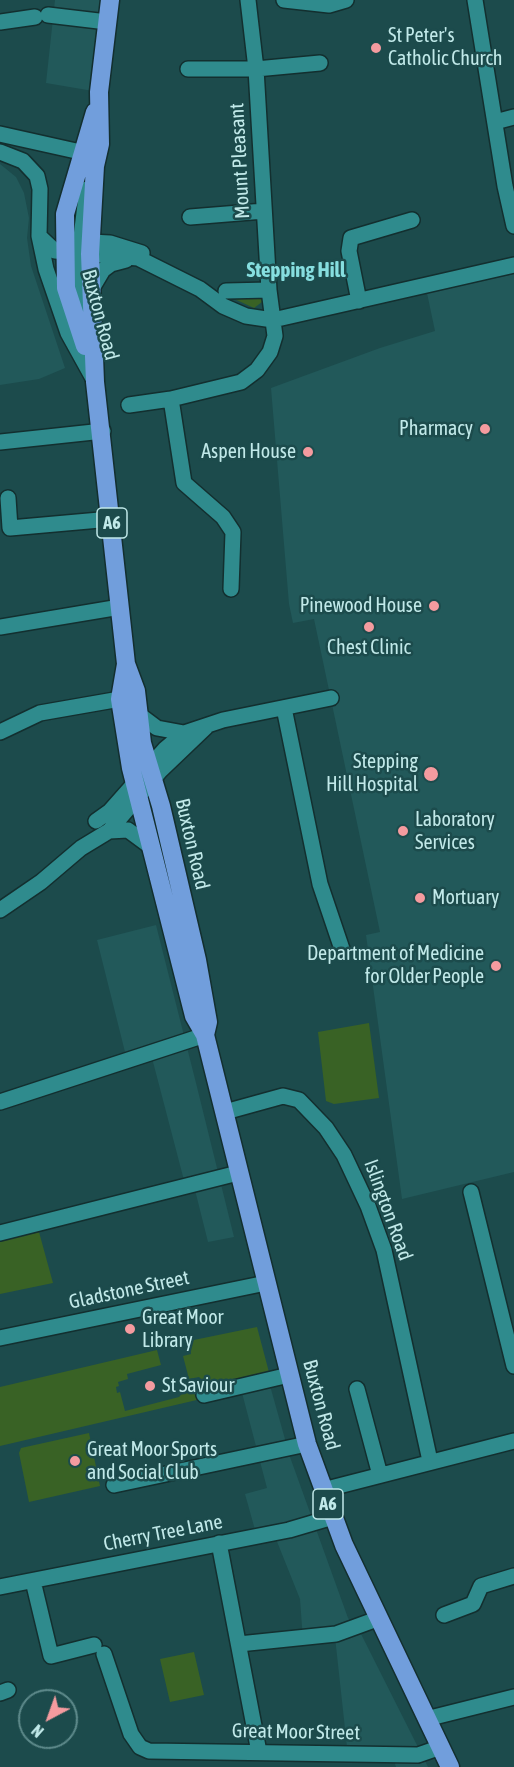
<!DOCTYPE html>
<style>
body{margin:0}
#map{position:relative;width:514px;height:1767px;overflow:hidden;background:#1c4b4c;font-family:"Asap Condensed",sans-serif}
canvas{display:block}
.north{position:absolute;left:18px;top:1689px;width:60px;height:60px;box-sizing:border-box;background:#1c4b4c;border:2px solid #5e8a8b;border-radius:50%;rotate:221deg;font-size:16px;font-weight:700;line-height:24px;text-align:center;color:#c1e9e9}
.north::after{content:'';display:block;margin:auto;width:21px;height:27px;background:#f49b9f;clip-path:polygon(50% 0,100% 100%,50% 72%,0 100%)}
</style>
<div id="map">
<canvas width="514" height="1767"></canvas>
<div class="north">N</div>
</div>
<script>
const ctx = document.querySelector('canvas').getContext('2d');
ctx.lineJoin = 'round';
function fill(path, color) {
  ctx.fillStyle = color;
  ctx.fill(path, 'evenodd');
}
function poly(rows) {
  const path = new Path2D();
  for (const r of rows) {
    path.moveTo(r[0], r[1]);
    for (let i = 2; i < r.length; i += 2) path.lineTo(r[i], r[i + 1]);
  }
  return path;
}
function stroke(path, color, width, dash) {
  ctx.strokeStyle = color;
  ctx.lineWidth = width;
  ctx.lineCap = dash ? 'butt' : 'round';
  ctx.setLineDash(dash || []);
  ctx.stroke(path);
}
function label(font, color, halo, rows, align = 'center') {
  ctx.font = font + ' "Asap Condensed",sans-serif';
  ctx.lineWidth = 5;
  ctx.setLineDash([]);
  ctx.textBaseline = 'middle';
  ctx.strokeStyle = halo;
  ctx.fillStyle = color;
  for (const [text, x, y, turn = 0] of rows) {
    ctx.save();
    ctx.translate(x, y);
    ctx.rotate((+turn || 0) * Math.PI / 180);
    ctx.textAlign = isNaN(turn) ? turn : align;
    if (halo) ctx.strokeText(text, 0, 0);
    ctx.fillText(text, 0, 0);
    ctx.restore();
  }
}
const built = poly([
 [55,0,110,0,99,92,46,83],
 [0,164,16,177,24,193,29,218,27,238,31,266,65,368,39,379,0,385],
 [514,274,514,1172,402,1199,366,935,380,932,314,619,293,623,289,604,271,388,380,348,435,331,427,293],
 [156,925,196,1083,234,1237,208,1242,194,1186,186,1188,152,1058,128,1064,97,940],
 [269,1382,290,1457,348,1618,361,1634,428,1767,396,1767,393,1758,348,1756,335,1637,303,1640,300,1599,274,1534,257,1537,245,1494,267,1488,241,1389]
]);
const green = poly([
 [263,295,262,302,254,308,228,296],
 [369,1023,379,1098,334,1104,326,1101,318,1032],
 [39,1232,53,1283,0,1294,0,1241],
 [257,1327,270,1376,212,1388,199,1377,189,1379,183,1356,191,1354,189,1341],
 [157,1350,161,1365,127,1374,128,1379,118,1382,119,1386,116,1387,117,1393,120,1392,125,1411,179,1397,191,1384,196,1385,201,1399,0,1446,0,1387],
 [89,1433,100,1486,29,1502,19,1453,21,1448],
 [194,1652,204,1695,170,1702,160,1659]
]);
const minor = poly([
 [284,0,329,5,346,0],
 [475,0,505,186,514,226],
 [48,15,107,22],
 [0,22,35,17],
 [188,69,256,69,320,63],
 [495,122,514,117],
 [0,134,94,155],
 [0,152,23,161,37,176,40,189,39,236,46,269,68,333,94,380],
 [190,217,264,211],
 [39,236,55,251,138,258,200,289,223,306,246,316,273,320,514,265],
 [83,249,91,242,110,243,142,253],
 [226,291,269,290],
 [90,292,103,270,111,264,126,260],
 [359,301,349,251,351,238,412,220],
 [80,317,79,253,87,189],
 [171,399,184,483,223,517,233,532,231,589],
 [129,405,171,399,241,382,257,370,270,352,275,336,269,290,256,69,248,0],
 [0,442,103,431],
 [8,498,10,528,111,519],
 [0,627,120,607],
 [284,708,320,884,343,952],
 [141,716,157,728,184,733],
 [0,732,40,713,120,699],
 [96,821,110,811,165,749,184,733,223,720,331,698],
 [109,831,128,830,151,847],
 [0,910,41,882,81,848,109,831,161,770,206,727],
 [0,1102,205,1035],
 [225,1112,283,1096,299,1100,326,1128,344,1155,368,1206,384,1250,430,1461],
 [471,1192,514,1366],
 [0,1233,238,1173],
 [0,1338,266,1283],
 [357,1389,380,1475],
 [204,1395,289,1375],
 [114,1485,307,1444],
 [323,1490,514,1441],
 [219,1543,259,1752],
 [33,1581,51,1656,94,1645],
 [0,1587,289,1530,333,1517],
 [444,1615,473,1604,481,1586,514,1576],
 [239,1644,336,1634,377,1619],
 [104,1654,131,1734,140,1747,149,1751,418,1755,441,1747],
 [0,1693,8,1690],
 [426,1719,514,1697]
]);
const highway = poly([
 [110,0,99,92,100,144,95,166,90,254,95,382,126,664,136,691,142,743,161,806,197,960,208,1022,205,1035],
 [85,346,66,288,65,214,95,112],
 [126,664,120,699,131,768,194,1016,205,1035,307,1444,344,1545,450,1767]
]);
const markers = [
 [376,48,6,"#f49b9f"],
 [485,429,6,"#f49b9f"],
 [308,452,6,"#f49b9f"],
 [434,606,6,"#f49b9f"],
 [369,627,6,"#f49b9f"],
 [431,774,8,"#f49b9f"],
 [403,831,6,"#f49b9f"],
 [420,898,6,"#f49b9f"],
 [496,966,6,"#f49b9f"],
 [130,1329,6,"#f49b9f"],
 [150,1386,6,"#f49b9f"],
 [75,1461,6,"#f49b9f"]
];
const shields = [
 [112,523,30],
 [328,1504,30]
];
const shieldNames = [
 ["A6",112,523],
 ["A6",328,1504]
];
const poiNames = [
 ["St Peter's",388,36],
 ["Catholic Church",388,59],
 ["Pharmacy",473,429,"right"],
 ["Aspen House",296,452,"right"],
 ["Pinewood House",422,606,"right"],
 ["Chest Clinic",369,648,"center"],
 ["Stepping",418,762,"right"],
 ["Hill Hospital",418,785,"right"],
 ["Laboratory",415,820],
 ["Services",415,843],
 ["Mortuary",432,898],
 ["Department of Medicine",484,954,"right"],
 ["for Older People",484,977,"right"],
 ["Great Moor",142,1318],
 ["Library",142,1341],
 ["St Saviour",162,1386],
 ["Great Moor Sports",87,1450],
 ["and Social Club",87,1473]
];
const streetNames = [
 ["Mount Pleasant",240,161,-93],
 ["Buxton Road",100,315,75],
 ["Buxton Road",192,844,77],
 ["Islington Road",388,1210,70],
 ["Gladstone Street",129,1290,-12],
 ["Buxton Road",321,1405,75],
 ["Cherry Tree Lane",163,1533,-11],
 ["Great Moor Street",296,1732,1]
];
const neighbourhoodNames = [
 ["Stepping Hill",296,270]
];
fill(built, '#22595a');
fill(green, '#396225');
stroke(minor, '#132f2f', 18);
stroke(highway, '#132f2f', 21);
stroke(minor, '#2f8b8d', 15);
stroke(highway, '#719edc', 18);
for (const [x, y, r, color] of markers) {
  const dot = new Path2D();
  dot.arc(x, y, r, 0, 2 * Math.PI);
  ctx.fillStyle = color;
  ctx.fill(dot);
  stroke(dot, '#1c4b4c', 2);
}
for (const [x, y, w] of shields) {
  const box = new Path2D();
  box.roundRect(x - w / 2, y - 15, w, 30, 4.5);
  ctx.fillStyle = '#1c4b4c';
  ctx.fill(box);
  stroke(box, '#c1e9e9', 1.5);
}
label('bold 18px', '#c1e9e9', null, shieldNames);
label('20px', '#c1e9e9', '#1c4b4c', poiNames, 'left');
label('20px', '#c1e9e9', '#1c4b4c', streetNames);
label('bold 21px', '#86dedf', '#1c4b4c', neighbourhoodNames);
</script>
